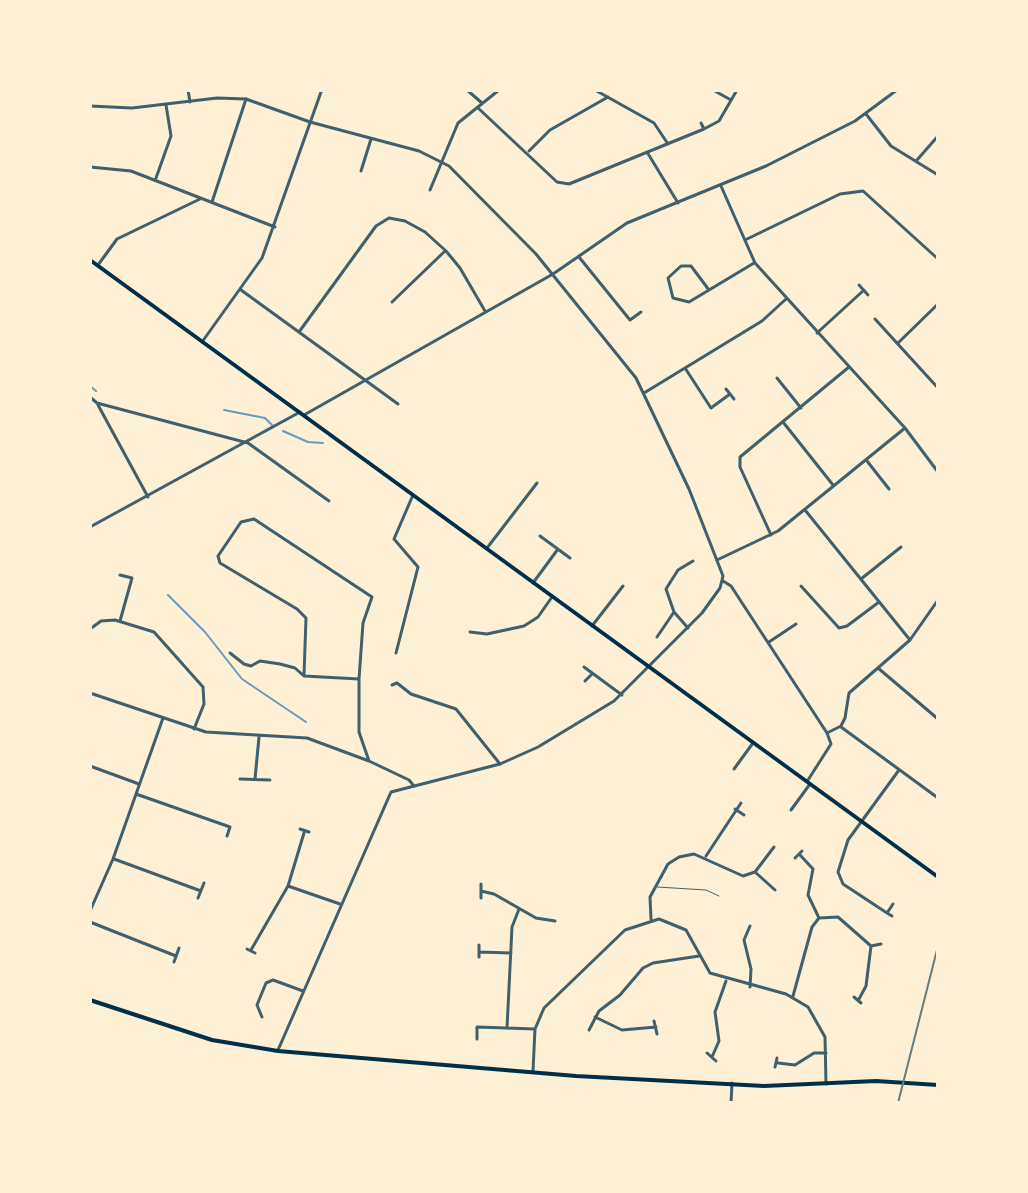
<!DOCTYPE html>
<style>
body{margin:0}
#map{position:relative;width:1028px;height:1193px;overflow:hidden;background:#fdf0d5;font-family:Merriweather,serif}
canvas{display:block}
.frame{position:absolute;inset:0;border:92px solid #fdf0d5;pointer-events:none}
</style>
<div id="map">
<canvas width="1028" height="1193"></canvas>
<div class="frame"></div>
</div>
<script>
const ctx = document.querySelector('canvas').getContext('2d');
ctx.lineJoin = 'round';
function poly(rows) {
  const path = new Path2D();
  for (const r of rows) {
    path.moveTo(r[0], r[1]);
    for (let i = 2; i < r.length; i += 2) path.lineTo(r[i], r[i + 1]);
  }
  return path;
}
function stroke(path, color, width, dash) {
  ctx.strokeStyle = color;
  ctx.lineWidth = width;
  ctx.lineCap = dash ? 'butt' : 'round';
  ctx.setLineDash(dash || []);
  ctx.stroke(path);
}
const stream = poly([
 [90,386,96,391],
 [224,410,265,418,272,425],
 [283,431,308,442,323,443],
 [168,595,205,632,242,679,306,722]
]);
const service = poly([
 [657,887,706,890,719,896]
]);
const minor = poly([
 [188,90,190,102],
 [467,90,482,103],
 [595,90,654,123,668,144],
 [713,90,731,100],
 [478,108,557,182,569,184,704,129],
 [866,114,891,146,938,175],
 [701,123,704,129,719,121,737,90],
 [529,151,550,130,608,97],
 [647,152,678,203],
 [917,160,938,136],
 [90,167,131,171,275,227],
 [361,171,371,139],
 [156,178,171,136,166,105],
 [721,186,755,263,905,428,938,472],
 [430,190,458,123,499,90],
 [212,202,246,99],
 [745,240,840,194,863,191,938,259],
 [579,257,630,320,641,312],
 [98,265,117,239,200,199],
 [859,285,868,295],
 [241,290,398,404],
 [709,290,691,266,681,266,668,278,673,298,689,302,754,263],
 [392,302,444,252],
 [875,319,938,388],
 [299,332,376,226,389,218,405,221,425,232,446,251,460,268,485,311],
 [817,333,864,290],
 [202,342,262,258,321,92],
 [898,343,938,304],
 [685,368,711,408,730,394],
 [777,378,801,408],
 [726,389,734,399],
 [644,393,762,321,786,299],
 [90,397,97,403,248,443,329,501],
 [98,405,148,497],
 [783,422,833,485],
 [867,461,889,489],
 [805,510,910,640],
 [771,535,740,467,740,457,849,367],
 [540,536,570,558],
 [487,548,537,483],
 [717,560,778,531,905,428],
 [861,579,901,547],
 [723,581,731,586,827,733,831,744,808,780],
 [533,583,558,549],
 [801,586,839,628,847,626,879,602],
 [120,621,132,578,120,575],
 [592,626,623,586],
 [688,628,674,612,666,589,678,570,693,561],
 [90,629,101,621,115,620,154,632,203,687,204,704,194,729],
 [470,632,487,634,524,626,538,617,552,597],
 [657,637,674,612],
 [769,642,796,624],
 [230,653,244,664,251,666,260,661,280,664,295,668,304,676],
 [396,653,418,567,394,539,413,495],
 [584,667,622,695],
 [878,668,938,719],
 [359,679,304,676,306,618,297,609,220,563,218,556,241,522,254,519,372,597,363,623,359,679,359,732,369,761],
 [585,681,592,674],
 [392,685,397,683,411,694,456,709,500,764],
 [90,693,206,732,307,738,369,761,409,780,414,786],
 [841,727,938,798],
 [827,733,841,726,845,718,849,693,910,640,938,600],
 [90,766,139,784],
 [734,769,753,743],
 [240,779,270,780],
 [255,779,259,737],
 [136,794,230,827,227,836],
 [735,809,744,815],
 [791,810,810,784],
 [300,829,309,832],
 [800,855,813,869,808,895,819,918],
 [706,856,741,803],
 [795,858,802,851],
 [114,859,201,891],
 [755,872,774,847],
 [288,886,340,904],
 [481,891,494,894,536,918,555,921],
 [198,898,204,883],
 [481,898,481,884],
 [90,911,113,859,163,718],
 [887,913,843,884,838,872,848,840,899,770],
 [892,916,887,913,893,904],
 [651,919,650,897,668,864,679,857,694,854,743,876,755,872,775,890],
 [90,922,176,956],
 [750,926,744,940,751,969,750,987],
 [247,949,255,953],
 [251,950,288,886,304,833],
 [479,952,511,953],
 [479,957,479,945],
 [174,962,179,948],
 [793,996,812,927,819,918,838,917,871,946],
 [854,997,861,1003],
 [859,999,866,986,871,946,881,944],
 [262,1017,257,1005,266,983,273,980,303,991],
 [595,1017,622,1030,656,1027],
 [654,1021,657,1034],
 [507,1028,512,927,519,909],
 [589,1030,599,1011,620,995,643,968,653,963,699,956],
 [477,1039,477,1027,535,1029],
 [707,1053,716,1061],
 [712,1057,719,1041,715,1012,726,981],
 [778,1063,795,1065,814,1053,826,1053],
 [775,1067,777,1058],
 [533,1071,535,1029,544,1008,625,930,659,919,686,930,710,973,786,994,808,1007,825,1037,826,1084],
 [731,1103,732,1083]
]);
const tertiary = poly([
 [90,106,132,108,217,98,246,99,310,122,419,151,449,166,536,254,636,378,689,489,723,576,720,588,702,613,614,701,538,747,500,764,391,792,278,1050],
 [304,415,553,274,627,223,766,166,855,121,897,90],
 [90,527,300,412]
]);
const secondary = poly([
 [90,1000,212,1040,278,1051,576,1076,764,1086,876,1081,938,1085]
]);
const primary = poly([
 [90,260,938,877]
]);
const rail = poly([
 [898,1103,938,946]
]);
stroke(stream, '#669bbc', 2);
stroke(service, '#3f606c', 1);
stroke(minor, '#3f606c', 3);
stroke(tertiary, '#3f606c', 3);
stroke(secondary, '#003049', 4);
stroke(primary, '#003049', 4);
stroke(rail, '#657d81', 2);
</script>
